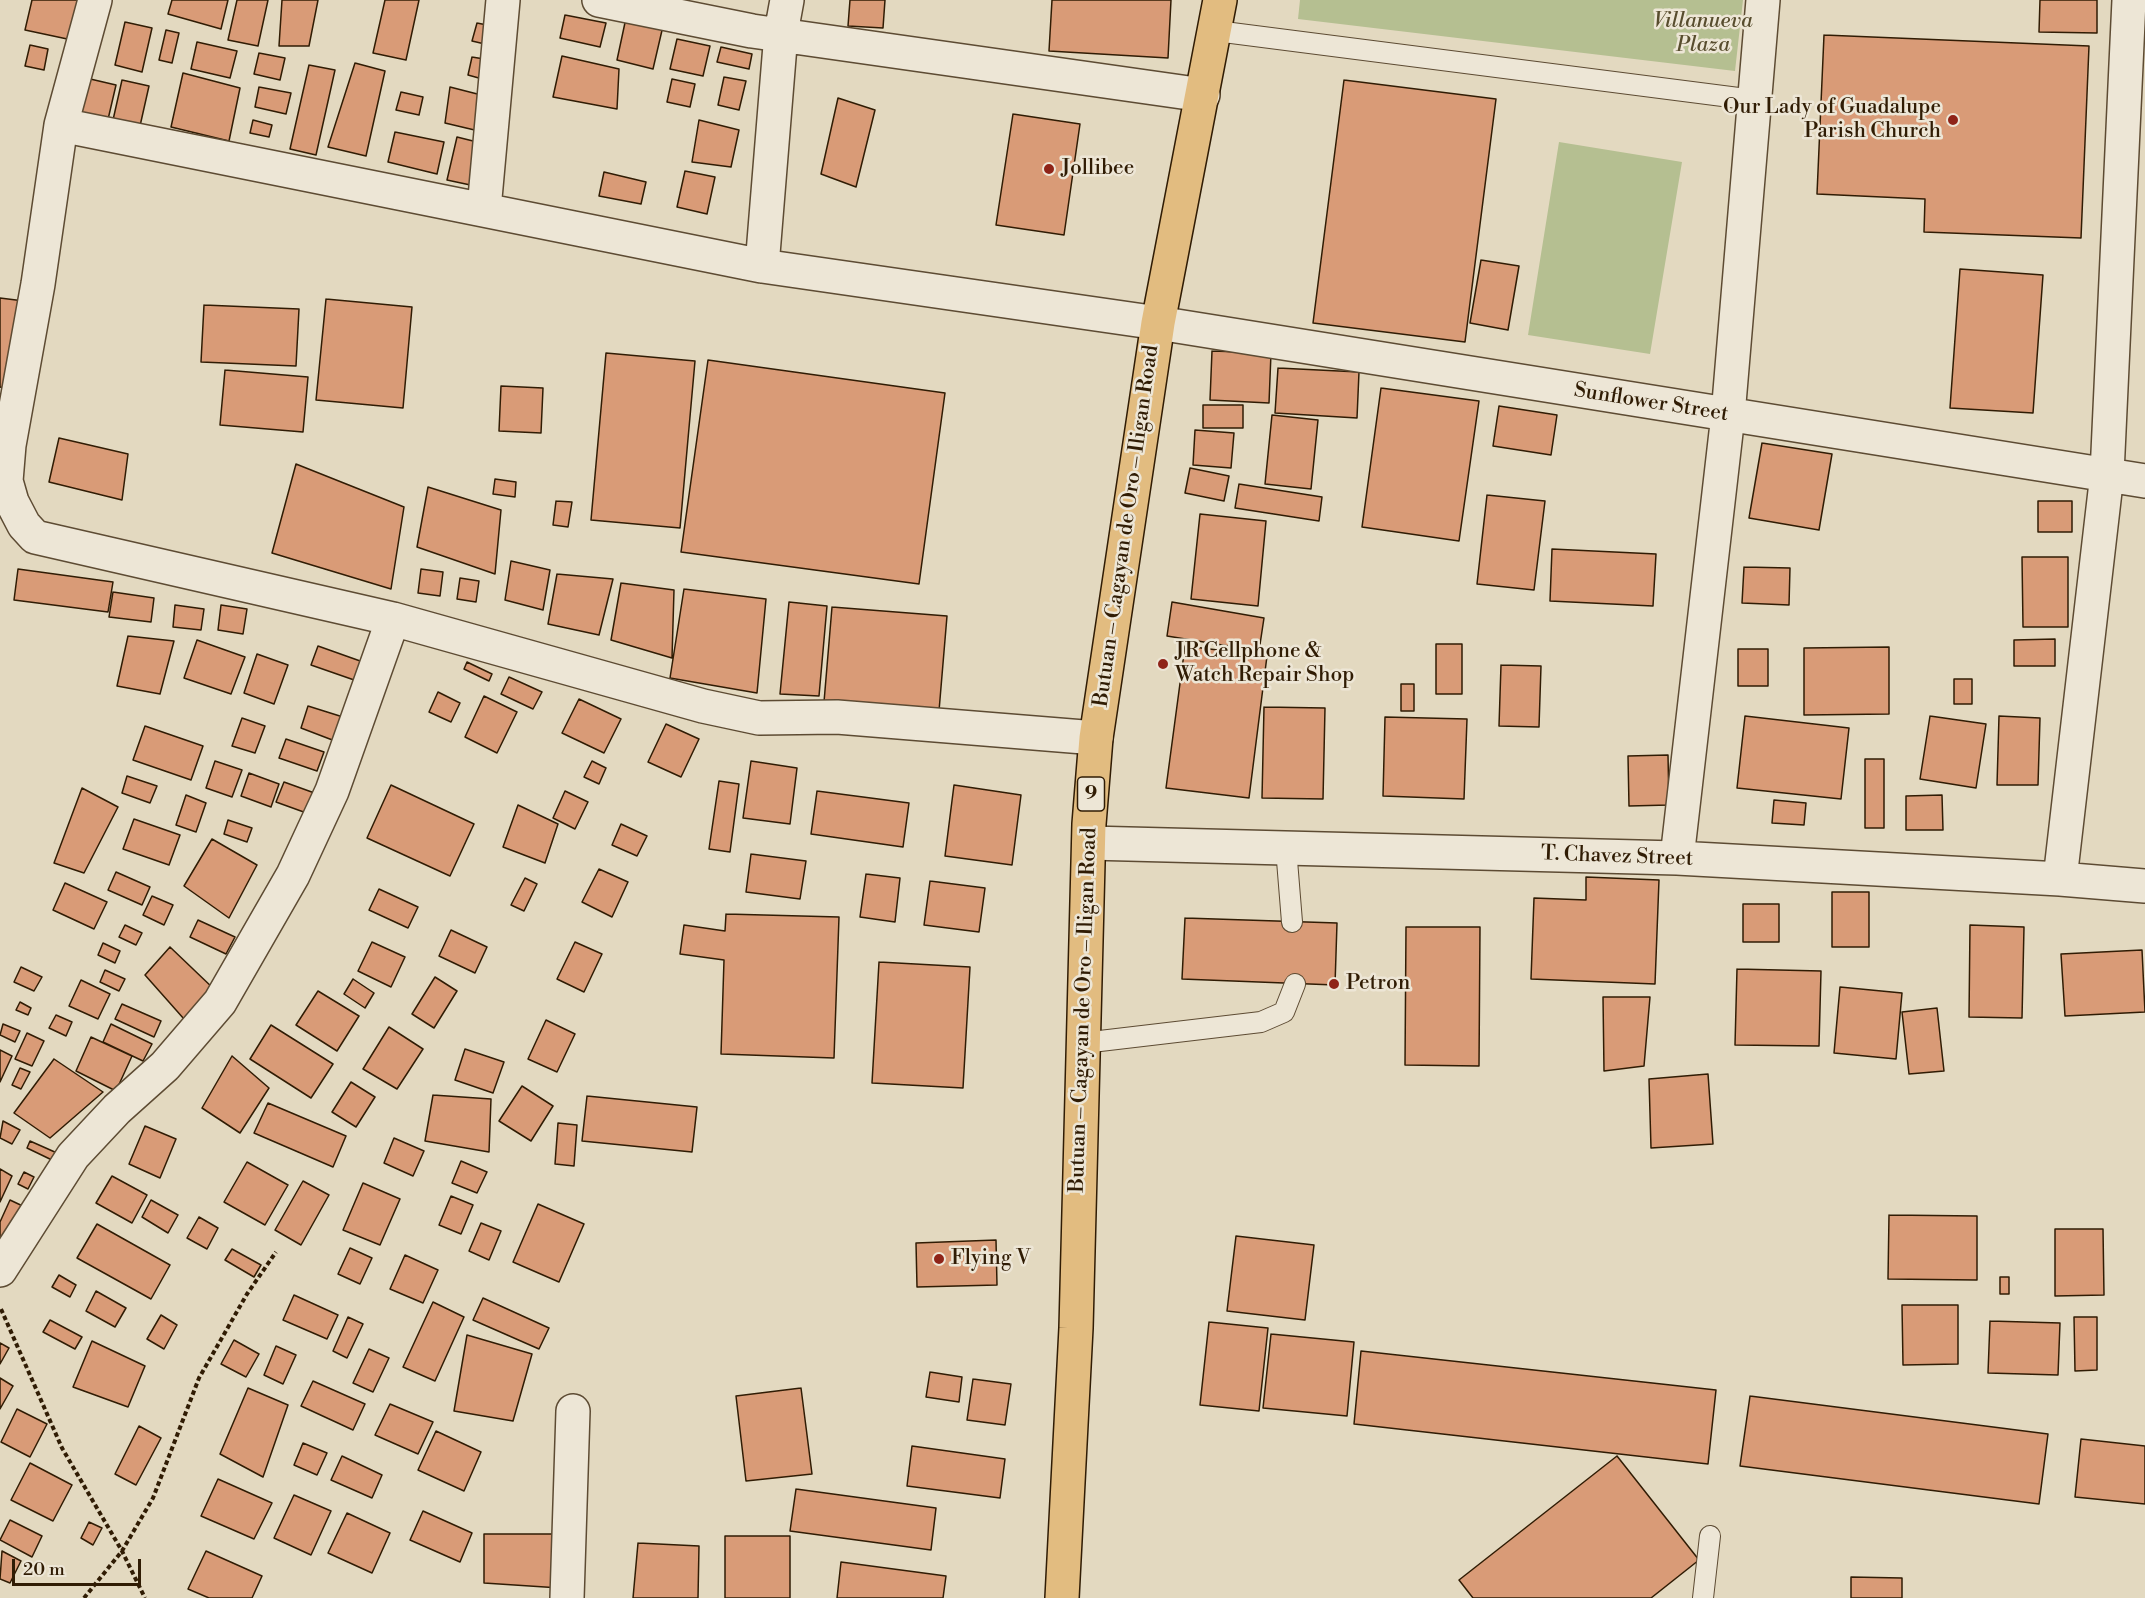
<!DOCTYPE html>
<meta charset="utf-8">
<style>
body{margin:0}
#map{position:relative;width:2145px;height:1598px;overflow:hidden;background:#e3d9c0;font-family:"Libre Bodoni",serif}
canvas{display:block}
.scale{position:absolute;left:12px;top:1559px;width:129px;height:27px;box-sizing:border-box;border:3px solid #301c04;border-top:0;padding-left:8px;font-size:18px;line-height:21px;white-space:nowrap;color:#301c04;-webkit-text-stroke:4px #ede6d6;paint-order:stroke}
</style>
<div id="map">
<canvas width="2145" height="1598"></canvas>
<div class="scale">20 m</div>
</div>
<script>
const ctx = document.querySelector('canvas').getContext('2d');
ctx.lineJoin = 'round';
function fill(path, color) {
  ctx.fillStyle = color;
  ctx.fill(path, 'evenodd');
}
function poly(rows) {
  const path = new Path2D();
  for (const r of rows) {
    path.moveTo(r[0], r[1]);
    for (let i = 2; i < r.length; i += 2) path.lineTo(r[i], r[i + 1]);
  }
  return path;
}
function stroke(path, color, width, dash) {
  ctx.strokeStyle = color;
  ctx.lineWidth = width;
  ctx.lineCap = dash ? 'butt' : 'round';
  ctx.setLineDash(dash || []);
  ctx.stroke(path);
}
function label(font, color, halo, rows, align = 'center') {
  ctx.font = font + ' "Libre Bodoni",serif';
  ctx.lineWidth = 5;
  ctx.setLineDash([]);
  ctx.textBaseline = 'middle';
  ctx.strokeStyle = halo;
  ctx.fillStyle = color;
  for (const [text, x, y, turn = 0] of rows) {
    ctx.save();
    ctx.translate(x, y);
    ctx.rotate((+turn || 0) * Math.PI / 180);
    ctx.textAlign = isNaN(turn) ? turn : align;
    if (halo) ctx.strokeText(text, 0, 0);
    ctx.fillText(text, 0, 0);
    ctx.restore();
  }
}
const green = poly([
 [1300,0,1743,0,1735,71,1298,19],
 [1559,142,1682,162,1650,354,1528,335]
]);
const building = poly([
 [32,0,81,0,72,40,25,30,32,0],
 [172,0,228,0,221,29,168,14,172,0],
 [237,0,268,0,258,46,228,40,237,0],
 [282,0,318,0,309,46,279,46,282,0],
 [385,0,419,0,406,60,373,53,385,0],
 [850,0,885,0,883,28,848,26,850,0],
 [1052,0,1171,0,1168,58,1049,51,1052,0],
 [2040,0,2097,0,2097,33,2039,32,2040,0],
 [565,15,606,23,600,47,560,38,565,15],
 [626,18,663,26,653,69,617,60,626,18],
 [125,22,152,28,142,72,115,65,125,22],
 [477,23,492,26,489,45,472,41,477,23],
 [166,30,179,33,172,63,159,60,166,30],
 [1824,35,2089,46,2081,238,1924,232,1925,199,1817,194,1824,35],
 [677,39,710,46,703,76,670,69,677,39],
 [197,42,237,51,230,78,191,69,197,42],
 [30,45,48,49,44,70,25,66,30,45],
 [721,47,752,54,749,69,717,62,721,47],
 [259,53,285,58,280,80,254,74,259,53],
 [562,56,619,69,617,109,553,97,562,56],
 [472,57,490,60,486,80,468,75,472,57],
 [355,63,385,71,366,156,328,147,355,63],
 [309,65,335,70,316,155,290,149,309,65],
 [183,73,240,88,229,141,171,127,183,73],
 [724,77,746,81,739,110,718,105,724,77],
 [86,78,116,85,106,128,76,122,86,78],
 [672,79,695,84,690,107,667,102,672,79],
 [122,80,149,86,140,126,113,120,122,80],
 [1344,80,1496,99,1465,342,1313,323,1344,80],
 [259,87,291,93,286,114,255,107,259,87],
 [450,87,489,97,483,132,445,123,450,87],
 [401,92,423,97,419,115,396,110,401,92],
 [838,98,875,110,856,187,821,174,838,98],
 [1013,114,1080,124,1064,235,996,225,1013,114],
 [253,120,272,125,269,137,250,133,253,120],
 [699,120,739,130,731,167,692,162,699,120],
 [395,132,444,142,437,174,388,162,395,132],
 [457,137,485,144,475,186,447,180,457,137],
 [685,171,715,177,707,214,677,207,685,171],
 [604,172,646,182,641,204,599,196,604,172],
 [1481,260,1519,266,1508,330,1470,323,1481,260],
 [1960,269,2043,275,2033,413,1950,408,1960,269],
 [0,298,24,301,10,390,0,387,0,298],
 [326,299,412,307,403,408,316,400,326,299],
 [204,305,299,309,296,366,201,362,204,305],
 [1212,351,1271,353,1269,403,1210,400,1212,351],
 [606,353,695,361,680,528,591,520,606,353],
 [708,360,945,393,919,584,681,552,708,360],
 [1278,368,1359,372,1357,418,1275,413,1278,368],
 [225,370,308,377,303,432,220,425,225,370],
 [501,386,543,388,541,433,499,431,501,386],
 [1381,388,1479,401,1459,541,1362,527,1381,388],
 [1203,405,1243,405,1243,428,1203,428,1203,405],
 [1499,406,1557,415,1551,455,1493,446,1499,406],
 [1272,415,1318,420,1311,489,1265,484,1272,415],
 [1195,430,1234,433,1231,468,1193,465,1195,430],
 [59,438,128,454,122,500,49,482,59,438],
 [1762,443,1832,454,1819,530,1749,518,1762,443],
 [296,464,404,507,391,589,272,553,296,464],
 [1190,468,1229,476,1224,501,1185,493,1190,468],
 [495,479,516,482,515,497,493,494,495,479],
 [1239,484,1322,497,1319,521,1235,508,1239,484],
 [428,487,501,510,495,574,417,547,428,487],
 [1487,495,1545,501,1534,590,1477,584,1487,495],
 [556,501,572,502,568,527,553,525,556,501],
 [2038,501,2072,501,2072,532,2038,532,2038,501],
 [1200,514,1266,521,1258,606,1191,599,1200,514],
 [1552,549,1656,554,1653,606,1550,601,1552,549],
 [2022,557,2068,557,2068,627,2023,627,2022,557],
 [511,561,550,570,543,610,505,600,511,561],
 [1744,567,1790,568,1789,605,1742,603,1744,567],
 [18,569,113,582,108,612,14,600,18,569],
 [421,569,443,572,440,596,418,593,421,569],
 [557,574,613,579,599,635,548,624,557,574],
 [460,578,479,581,476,602,457,599,460,578],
 [621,583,674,590,672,658,611,640,621,583],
 [684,589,766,599,757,693,670,678,684,589],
 [113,592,154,598,151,622,109,617,113,592],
 [789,602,827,606,819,696,780,694,789,602],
 [1172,602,1264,618,1259,651,1167,636,1172,602],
 [175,605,204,609,201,630,173,627,175,605],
 [221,605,247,609,243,634,218,630,221,605],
 [832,607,947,616,939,711,824,702,832,607],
 [128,636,174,641,160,694,117,686,128,636],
 [2055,639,2055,666,2014,666,2014,640,2055,639],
 [197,640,245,657,231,694,184,678,197,640],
 [1436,644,1462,644,1462,694,1436,694,1436,644],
 [318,646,363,662,357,681,311,665,318,646],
 [1185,646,1267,656,1249,798,1166,788,1185,646],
 [1889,647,1889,714,1804,715,1804,648,1889,647],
 [1738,649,1768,649,1768,686,1738,686,1738,649],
 [257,654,288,665,274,704,244,693,257,654],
 [467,662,492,674,489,681,464,669,467,662],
 [1501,665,1541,666,1539,727,1499,726,1501,665],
 [509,677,542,692,533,709,501,694,509,677],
 [1954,679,1972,679,1972,704,1954,704,1954,679],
 [1401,684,1414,684,1414,711,1401,711,1401,684],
 [438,692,460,703,451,722,429,712,438,692],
 [484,696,517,712,497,753,465,737,484,696],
 [579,699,621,719,604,753,562,733,579,699],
 [308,706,343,717,335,741,301,728,308,706],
 [1264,707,1325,708,1323,799,1262,798,1264,707],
 [1745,716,1849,728,1841,799,1737,788,1745,716],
 [1930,716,1986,724,1976,788,1920,779,1930,716],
 [1999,716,2040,718,2038,785,1997,785,1999,716],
 [1385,717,1467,719,1464,799,1383,796,1385,717],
 [242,718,265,726,255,753,232,746,242,718],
 [666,724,699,739,681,777,648,762,666,724],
 [145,726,203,746,191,780,133,760,145,726],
 [286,739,324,752,317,771,279,758,286,739],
 [1668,755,1669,805,1629,806,1628,756,1668,755],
 [1865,759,1884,759,1884,828,1865,828,1865,759],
 [215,761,242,770,232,797,206,788,215,761],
 [592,761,606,768,599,784,584,777,592,761],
 [751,761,797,768,790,824,743,818,751,761],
 [249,773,279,784,271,807,241,796,249,773],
 [127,776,157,786,150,803,122,793,127,776],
 [719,781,739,784,730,852,709,849,719,781],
 [284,782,320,795,312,815,276,802,284,782],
 [391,785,474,824,450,876,367,838,391,785],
 [954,785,1021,795,1012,865,945,856,954,785],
 [82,788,118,807,84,873,54,863,82,788],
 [565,791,588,802,575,829,553,818,565,791],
 [817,791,909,803,903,847,811,834,817,791],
 [186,795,206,803,196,832,176,825,186,795],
 [1942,795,1943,830,1906,830,1906,796,1942,795],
 [1774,800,1806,803,1804,825,1772,823,1774,800],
 [518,805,558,824,545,863,503,847,518,805],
 [134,819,180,835,169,865,123,849,134,819],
 [228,820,252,828,247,842,224,834,228,820],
 [621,824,647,836,637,856,612,845,621,824],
 [212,839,257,865,229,918,184,886,212,839],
 [751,854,806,861,800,899,746,892,751,854],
 [599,869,628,882,612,917,582,902,599,869],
 [116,872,150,887,142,905,108,890,116,872],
 [866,874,900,878,895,922,860,917,866,874],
 [1586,877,1659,880,1655,984,1531,979,1534,898,1586,900,1586,877],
 [525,878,537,884,524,911,511,905,525,878],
 [930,881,985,888,979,932,924,925,930,881],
 [65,883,107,902,94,929,53,910,65,883],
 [379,889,418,907,408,928,369,910,379,889],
 [1832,892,1869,892,1869,947,1832,947,1832,892],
 [152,896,173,905,164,925,143,915,152,896],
 [1743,904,1779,904,1779,942,1743,942,1743,904],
 [726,914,839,917,834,1058,721,1054,724,960,680,954,684,925,725,931,726,914],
 [1185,918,1337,923,1335,985,1182,979,1185,918],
 [198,920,235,937,226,954,190,937,198,920],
 [125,925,142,933,136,945,119,937,125,925],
 [1970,925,2024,927,2022,1018,1969,1017,1970,925],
 [1406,927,1480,927,1479,1066,1405,1065,1406,927],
 [451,930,487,947,475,973,439,956,451,930],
 [372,942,405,957,391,987,358,971,372,942],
 [575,942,602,954,584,992,557,979,575,942],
 [103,943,120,951,115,963,98,955,103,943],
 [170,947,215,990,184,1019,145,975,170,947],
 [2142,950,2145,1012,2065,1016,2061,954,2142,950],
 [879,962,970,967,963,1088,872,1083,879,962],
 [21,967,42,977,34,991,14,982,21,967],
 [1737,969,1821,971,1819,1046,1735,1045,1737,969],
 [105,970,125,979,119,991,100,982,105,970],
 [435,977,457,991,434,1028,412,1014,435,977],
 [353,979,374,993,365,1008,344,994,353,979],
 [81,980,110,994,98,1019,69,1006,81,980],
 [1840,987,1902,993,1896,1059,1834,1053,1840,987],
 [318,991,359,1016,337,1051,296,1025,318,991],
 [1603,997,1650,997,1644,1066,1604,1071,1603,997],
 [20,1002,31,1008,28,1015,16,1010,20,1002],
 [122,1004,161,1021,154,1037,115,1019,122,1004],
 [1937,1008,1944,1071,1909,1074,1902,1012,1937,1008],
 [56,1015,72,1022,66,1036,49,1028,56,1015],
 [546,1020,575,1034,557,1072,528,1059,546,1020],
 [3,1024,20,1031,15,1042,0,1035,3,1024],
 [111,1024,152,1044,143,1061,103,1042,111,1024],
 [271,1025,333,1064,311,1098,250,1059,271,1025],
 [389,1027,423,1049,397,1089,363,1069,389,1027],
 [27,1033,44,1041,32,1066,15,1059,27,1033],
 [91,1037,132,1056,116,1091,76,1071,91,1037],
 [465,1049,504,1062,493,1093,455,1080,465,1049],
 [0,1050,12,1056,0,1082,0,1050],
 [232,1056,269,1088,240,1133,202,1108,232,1056],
 [54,1059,103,1092,50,1138,14,1113,54,1059],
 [20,1068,30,1072,21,1089,12,1085,20,1068],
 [1708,1074,1713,1144,1651,1148,1649,1079,1708,1074],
 [351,1082,375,1097,356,1127,332,1112,351,1082],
 [522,1086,553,1106,531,1141,499,1121,522,1086],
 [433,1095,491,1099,489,1152,425,1141,433,1095],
 [587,1096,697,1107,692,1152,582,1141,587,1096],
 [268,1103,346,1136,333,1167,254,1133,268,1103],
 [3,1121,20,1130,12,1144,0,1138,3,1121],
 [558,1123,577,1125,574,1166,555,1164,558,1123],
 [145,1126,176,1139,160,1178,129,1164,145,1126],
 [394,1138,424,1151,413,1176,384,1163,394,1138],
 [30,1141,57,1153,54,1161,27,1148,30,1141],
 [461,1161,487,1172,477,1193,452,1183,461,1161],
 [247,1162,288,1185,265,1225,224,1202,247,1162],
 [0,1169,12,1176,0,1202,0,1169],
 [24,1172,34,1177,28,1189,18,1184,24,1172],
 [112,1176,147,1195,132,1223,96,1203,112,1176],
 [303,1181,329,1195,301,1245,275,1230,303,1181],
 [363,1183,400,1199,380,1245,343,1230,363,1183],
 [451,1196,473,1205,461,1234,439,1225,451,1196],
 [10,1200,29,1209,0,1245,0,1222,10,1200],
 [151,1200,178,1215,168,1233,142,1217,151,1200],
 [538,1204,584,1224,559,1282,513,1262,538,1204],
 [1889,1215,1977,1216,1977,1280,1888,1279,1889,1215],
 [199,1217,218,1228,207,1249,187,1238,199,1217],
 [481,1223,501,1231,489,1260,469,1251,481,1223],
 [97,1224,170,1265,151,1299,77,1258,97,1224],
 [2055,1229,2103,1229,2104,1295,2055,1296,2055,1229],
 [1236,1236,1314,1245,1305,1320,1227,1311,1236,1236],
 [996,1240,997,1285,917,1287,916,1243,996,1240],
 [350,1248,372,1258,360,1284,338,1274,350,1248],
 [232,1249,261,1265,254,1277,225,1260,232,1249],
 [405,1255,438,1270,423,1303,390,1289,405,1255],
 [59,1275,76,1285,70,1297,52,1287,59,1275],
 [2000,1277,2009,1277,2009,1294,2000,1294,2000,1277],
 [96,1291,126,1308,115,1327,86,1311,96,1291],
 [294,1295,338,1315,327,1339,283,1320,294,1295],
 [483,1298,549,1328,539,1349,473,1320,483,1298],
 [433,1302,464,1317,435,1381,403,1367,433,1302],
 [1902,1305,1958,1305,1958,1364,1903,1365,1902,1305],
 [161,1315,177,1325,164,1349,147,1339,161,1315],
 [348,1317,363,1324,347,1358,333,1351,348,1317],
 [2074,1317,2097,1317,2097,1370,2075,1371,2074,1317],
 [50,1320,82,1337,75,1349,43,1332,50,1320],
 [1990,1321,2060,1323,2058,1375,1988,1373,1990,1321],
 [1209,1322,1268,1328,1259,1411,1200,1405,1209,1322],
 [1271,1334,1354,1342,1347,1416,1263,1408,1271,1334],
 [467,1335,532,1354,513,1421,454,1411,467,1335],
 [234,1340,259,1354,246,1377,221,1364,234,1340],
 [92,1341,145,1366,128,1407,73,1387,92,1341],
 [0,1343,9,1348,0,1364,0,1343],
 [276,1346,296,1355,283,1384,264,1375,276,1346],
 [369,1349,389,1358,373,1392,353,1383,369,1349],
 [1361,1351,1716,1390,1708,1464,1354,1424,1361,1351],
 [930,1372,962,1377,959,1402,926,1397,930,1372],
 [0,1378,13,1386,0,1409,0,1378],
 [973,1379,1011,1384,1005,1425,967,1420,973,1379],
 [313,1381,365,1404,353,1430,301,1406,313,1381],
 [248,1388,288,1405,263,1477,220,1454,248,1388],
 [801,1388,812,1474,746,1481,736,1396,801,1388],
 [1750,1396,2048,1434,2039,1504,1740,1466,1750,1396],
 [390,1404,433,1422,418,1454,375,1435,390,1404],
 [17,1409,47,1424,30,1457,1,1442,17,1409],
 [139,1426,161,1438,136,1485,115,1474,139,1426],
 [436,1431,481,1452,464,1491,418,1470,436,1431],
 [2081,1439,2145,1446,2145,1504,2075,1497,2081,1439],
 [303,1443,327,1453,317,1475,294,1465,303,1443],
 [912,1446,1005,1459,1000,1498,907,1486,912,1446],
 [342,1456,382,1475,372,1498,331,1480,342,1456],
 [1617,1456,1699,1560,1651,1598,1473,1598,1459,1580,1617,1456],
 [30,1463,72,1485,53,1521,11,1500,30,1463],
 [218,1479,272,1503,254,1539,201,1516,218,1479],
 [796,1489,936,1508,931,1550,790,1531,796,1489],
 [294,1495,331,1511,311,1555,274,1538,294,1495],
 [423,1511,472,1533,460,1562,410,1540,423,1511],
 [347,1513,390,1533,372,1573,328,1553,347,1513],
 [10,1520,42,1536,32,1557,0,1540,10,1520],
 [89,1522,102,1528,93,1545,81,1538,89,1522],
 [484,1534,560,1534,560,1588,484,1583,484,1534],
 [725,1536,790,1536,790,1598,725,1598,725,1536],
 [638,1543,699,1546,698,1598,633,1598,638,1543],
 [2,1551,21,1561,10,1583,0,1579,2,1551],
 [206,1551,262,1576,252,1598,209,1598,188,1589,206,1551],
 [841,1562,946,1576,943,1598,837,1598,841,1562],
 [1851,1577,1902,1578,1902,1598,1851,1598,1851,1577]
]);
const path = poly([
 [1,1309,62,1448,122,1551,145,1598],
 [84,1598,122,1551,153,1498,199,1378,247,1294,276,1252]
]);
const service = poly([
 [1216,31,1754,100],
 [1286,848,1292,922],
 [1083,1043,1261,1022,1284,1012,1295,984],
 [1703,1598,1710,1536]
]);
const minor = poly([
 [95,0,61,125,762,266,1158,323,2145,481],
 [599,0,752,31,1203,95],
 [61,125,38,284,9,445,6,481,12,502,24,525,35,537,393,619,703,706,759,718,837,717,1096,738],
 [484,209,503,0],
 [762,266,781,33,787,0],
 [1089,843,1677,858,2060,879,2145,886],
 [1677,858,1728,415,1763,0],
 [2060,879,2107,474,2129,0],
 [0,1270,73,1156,117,1109,165,1066,220,1002,293,875,332,791,393,619],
 [567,1598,573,1411]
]);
const trunk = poly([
 [1062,1598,1076,1328,1089,824,1096,738,1158,323,1220,0]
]);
const markers = [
 [1953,120,6,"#8f2418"],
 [1049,169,6,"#8f2418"],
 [1163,664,6,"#8f2418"],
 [1334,984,6,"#8f2418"],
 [939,1259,6,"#8f2418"]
];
const shields = [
 [1091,794,27]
];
const shieldNames = [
 ["9",1091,794]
];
const parkNames = [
 ["Villanueva",1703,22],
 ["Plaza",1703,46]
];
const poiNames = [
 ["Our Lady of Guadalupe",1941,108,"right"],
 ["Parish Church",1941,132,"right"],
 ["Jollibee",1061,169],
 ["JR Cellphone &",1175,652],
 ["Watch Repair Shop",1175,676],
 ["Petron",1346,984],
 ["Flying V",951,1259]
];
const streetNames = [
 ["Sunflower Street",1651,403,9],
 ["Butuan – Cagayan de Oro – Iligan Road",1127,526,-82],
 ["T. Chavez Street",1617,857,2],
 ["Butuan – Cagayan de Oro – Iligan Road",1084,1010,-88]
];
fill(green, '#b5bf91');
fill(building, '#d99b77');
stroke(building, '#301c04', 1.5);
stroke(service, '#5d4b33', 22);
stroke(minor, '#5d4b33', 36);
stroke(trunk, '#301c04', 36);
stroke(path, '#301c04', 4, [4.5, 3]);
stroke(service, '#ede6d6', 20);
stroke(minor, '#ede6d6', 33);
stroke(trunk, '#e2bc80', 33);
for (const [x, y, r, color] of markers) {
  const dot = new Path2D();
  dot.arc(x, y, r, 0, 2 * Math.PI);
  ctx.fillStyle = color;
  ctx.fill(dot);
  stroke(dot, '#ede6d6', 2);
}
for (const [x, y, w] of shields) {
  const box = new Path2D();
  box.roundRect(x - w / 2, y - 17, w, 34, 4.5);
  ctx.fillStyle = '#ede6d6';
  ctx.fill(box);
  stroke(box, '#301c04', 1.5);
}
label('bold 20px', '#301c04', null, shieldNames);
label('italic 21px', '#584d2e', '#ede6d6', parkNames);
label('21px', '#301c04', '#ede6d6', poiNames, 'left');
label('21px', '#301c04', '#ede6d6', streetNames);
</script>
